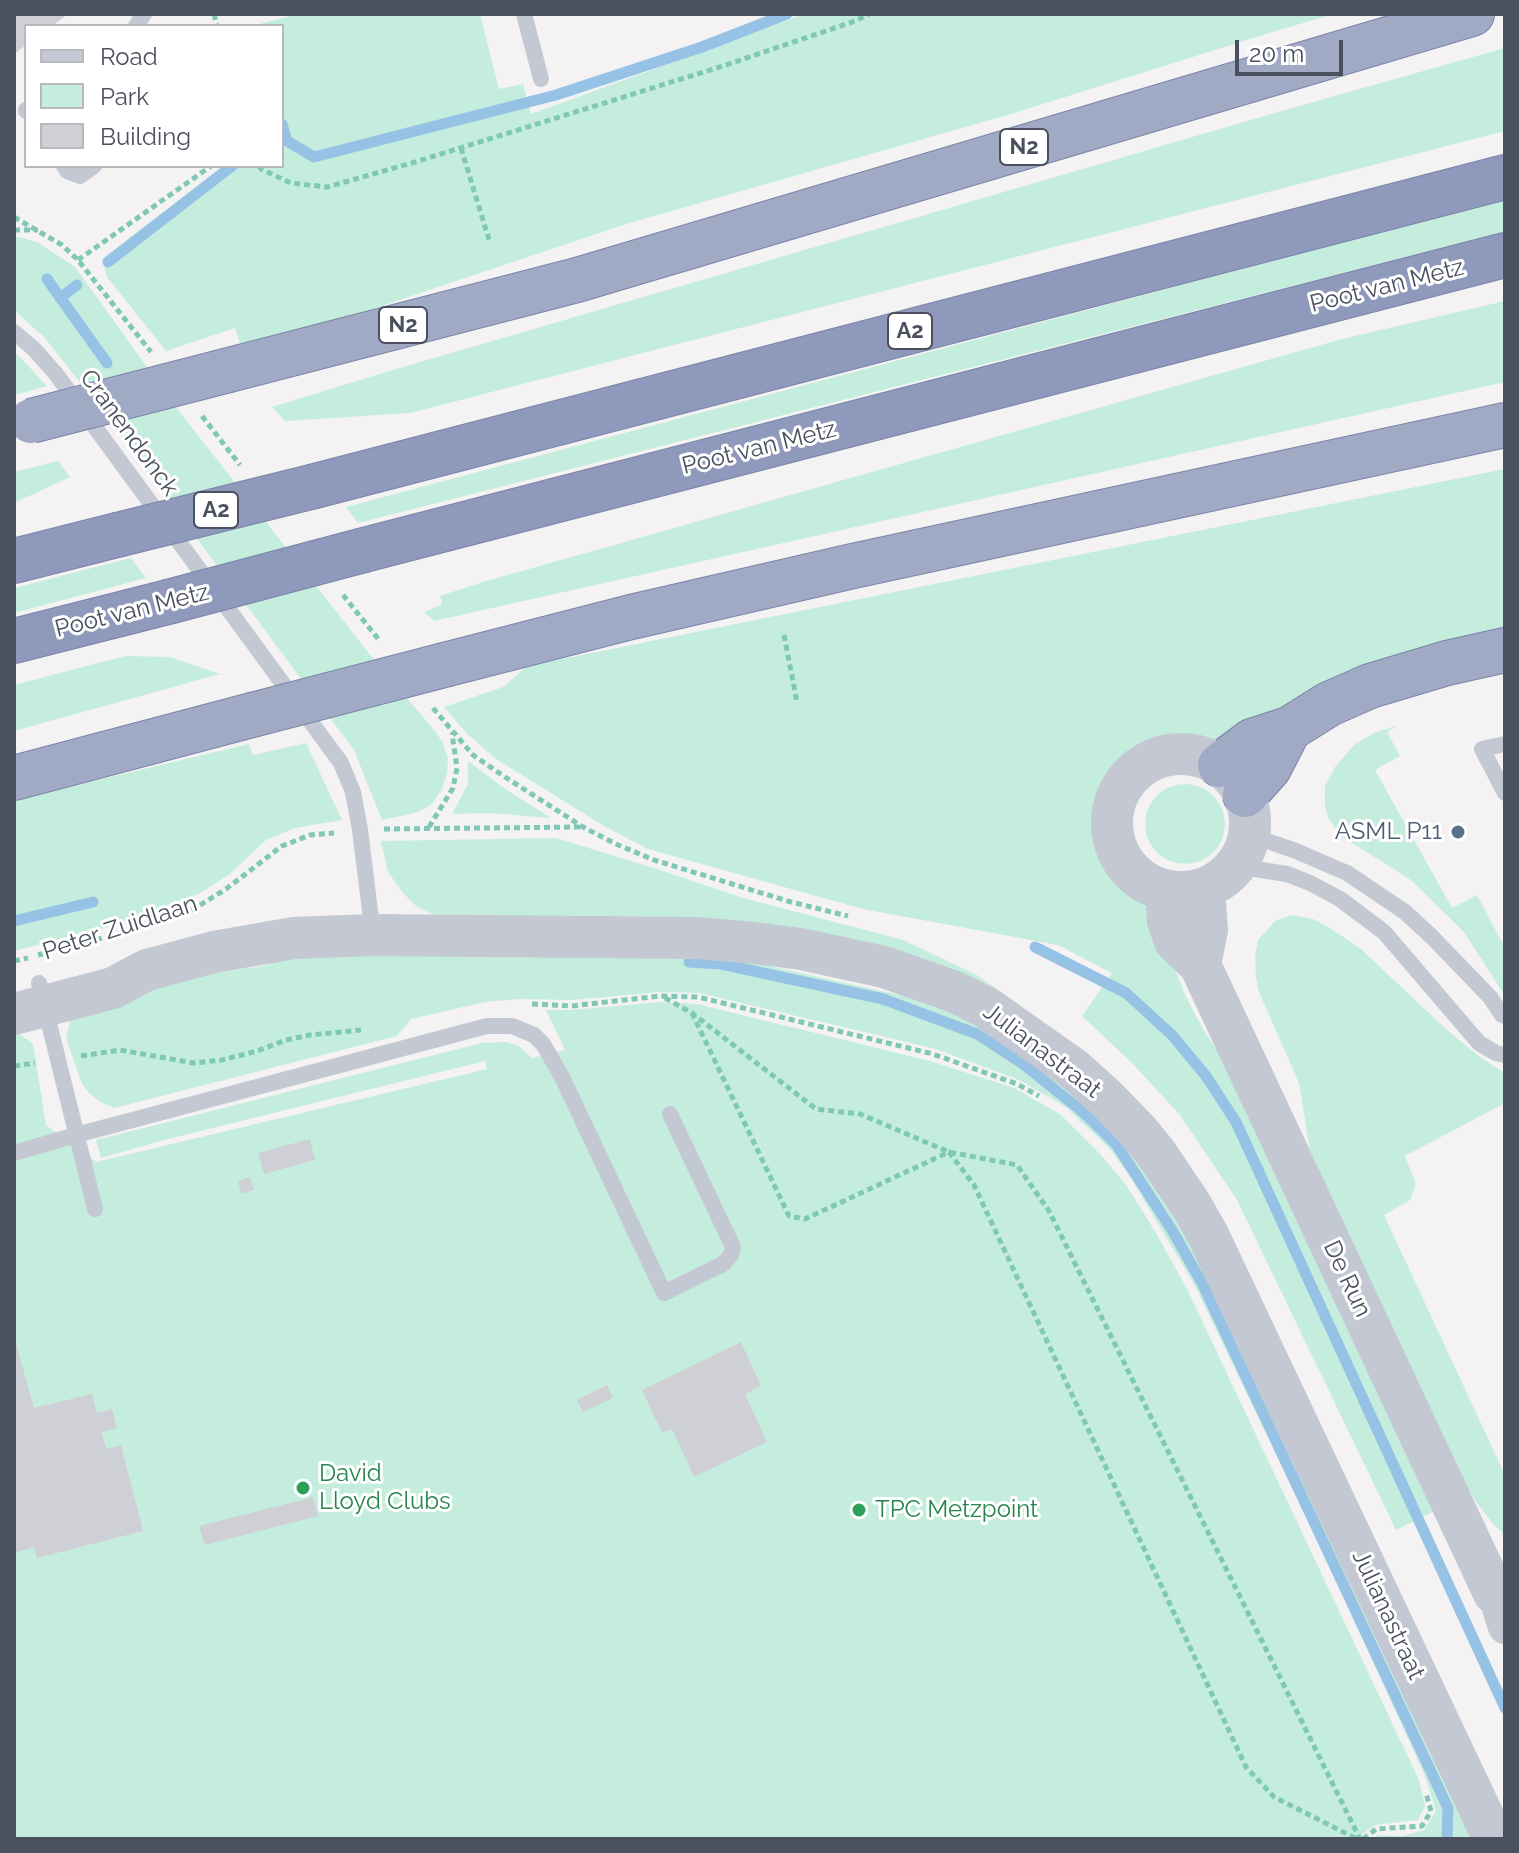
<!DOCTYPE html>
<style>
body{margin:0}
#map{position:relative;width:1519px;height:1853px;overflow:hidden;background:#f4f2f2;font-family:Raleway,sans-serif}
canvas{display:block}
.frame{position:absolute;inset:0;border:16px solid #4b505e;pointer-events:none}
.legend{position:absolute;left:24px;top:24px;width:260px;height:144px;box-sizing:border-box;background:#fff;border:2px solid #b7b9bf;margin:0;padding:10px 14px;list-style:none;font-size:24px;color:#4b505e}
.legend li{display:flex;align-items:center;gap:16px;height:40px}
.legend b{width:40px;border:2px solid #b7b9bf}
.scale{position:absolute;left:1235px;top:40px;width:108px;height:36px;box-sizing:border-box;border:4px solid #4b505e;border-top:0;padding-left:10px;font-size:24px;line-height:28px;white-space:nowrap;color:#4b505e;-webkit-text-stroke:6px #fff;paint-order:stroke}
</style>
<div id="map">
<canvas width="1519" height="1853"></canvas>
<div class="frame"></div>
<ul class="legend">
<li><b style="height:10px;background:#c4c8d2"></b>Road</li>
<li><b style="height:22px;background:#c5edde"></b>Park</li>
<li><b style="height:22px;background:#cfd0d6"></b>Building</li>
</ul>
<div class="scale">20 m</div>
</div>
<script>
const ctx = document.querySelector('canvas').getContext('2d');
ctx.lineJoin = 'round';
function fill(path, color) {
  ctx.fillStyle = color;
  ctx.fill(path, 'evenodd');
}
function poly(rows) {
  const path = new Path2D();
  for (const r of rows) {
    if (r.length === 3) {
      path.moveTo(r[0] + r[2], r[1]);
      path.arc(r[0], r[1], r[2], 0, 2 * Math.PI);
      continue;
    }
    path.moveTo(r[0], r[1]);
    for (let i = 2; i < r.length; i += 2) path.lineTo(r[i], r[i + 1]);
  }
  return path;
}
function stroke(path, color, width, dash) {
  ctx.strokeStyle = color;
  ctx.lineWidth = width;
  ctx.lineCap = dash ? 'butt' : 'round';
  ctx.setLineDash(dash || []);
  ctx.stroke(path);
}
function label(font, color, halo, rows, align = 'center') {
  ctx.font = font + ' Raleway,sans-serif';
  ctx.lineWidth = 6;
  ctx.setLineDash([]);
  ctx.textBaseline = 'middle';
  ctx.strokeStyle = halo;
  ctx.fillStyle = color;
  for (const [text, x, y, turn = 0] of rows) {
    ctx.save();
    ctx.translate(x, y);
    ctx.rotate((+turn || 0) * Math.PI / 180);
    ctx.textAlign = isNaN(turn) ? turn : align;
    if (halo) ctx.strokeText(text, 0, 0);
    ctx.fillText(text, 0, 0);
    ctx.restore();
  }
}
const green = poly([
 [298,14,480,14,499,89,523,84,531,114,805,14,1334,14,1269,33,1011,114,626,224,367,311,240,344,235,328,166,351,107,277,102,259,223,166,282,166,282,26,252,26],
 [1505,48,1505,131,410,413,285,421,272,407,386,372,1285,110],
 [1505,199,1505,232,358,523,346,507],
 [14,236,37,242,75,267,178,410,375,661,435,731,443,743,448,758,447,773,442,789,431,805,415,813,382,820,354,750,90,395,45,338,14,310],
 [1505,301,1505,382,434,621,424,612,442,604,440,596,483,582,1342,339],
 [14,351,47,386,14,395],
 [58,461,70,477,14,503,14,472],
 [1505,469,1505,632,1327,682,1300,696,1225,742,1183,739,1168,741,1151,747,1137,754,1124,765,1112,780,1105,795,1100,810,1099,830,1106,862,1121,884,1147,908,1165,944,1186,997,1203,1029,1233,1075,1433,1512,1396,1530,1237,1200,1180,1115,1132,1063,1082,1016,1112,973,1058,945,863,909,648,849,604,826,496,759,467,734,444,707,503,687,527,666],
 [131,558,146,578,14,613,14,588],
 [125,656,170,657,220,674,14,731,14,685],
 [1397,726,1387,732,1400,756,1375,770,1452,908,1477,895,1505,948,1505,996,1464,932,1411,880,1341,836,1329,819,1325,807,1325,786,1335,767,1355,744,1376,732],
 [306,743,342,820,295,828,266,840,230,874,202,892,160,910,109,927,14,951,14,800,249,744,253,755],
 [468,761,501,786,551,818,489,813,452,814,468,784],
 [1185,824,40],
 [556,838,657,869,740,897,903,940,977,975,1033,1015,969,982,437,916,417,907,403,893,388,872,381,841],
 [1292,915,1313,919,1330,928,1361,949,1447,1030,1481,1058,1505,1073,1505,1103,1405,1156,1416,1184,1410,1200,1384,1215,1505,1475,1505,1535,1494,1525,1476,1502,1442,1445,1310,1150,1299,1083,1259,992,1256,977,1255,957,1258,940,1275,921],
 [328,954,724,956,927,1001,979,1025,1069,1084,1161,1189,1205,1266,1478,1839,1374,1839,1378,1835,1402,1836,1424,1830,1436,1811,1425,1776,1319,1544,1195,1286,1132,1180,1111,1150,1066,1107,1019,1080,936,1049,699,993,660,992,572,1000,518,999,485,1002,411,1019,397,1036,114,1108,102,1103,90,1094,82,1084,66,1038,73,1008,202,975,262,966,291,958],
 [661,1002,697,1004,930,1061,1014,1088,1060,1114,1102,1156,1126,1185,1156,1233,1187,1289,1419,1780,1425,1806,1418,1820,1375,1825,1358,1837,1358,1839,14,1839,14,1030,33,1044,46,1125,96,1162,487,1069,485,1061,168,1139,101,1158,96,1140,482,1043,506,1042,519,1046,532,1058,565,1050,546,1010,571,1010]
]);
const stream = poly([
 [282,124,287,141,314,157,556,95,702,47,787,14],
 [108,262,232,166],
 [47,279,107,363],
 [60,298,77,285],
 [14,921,93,902],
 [1035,947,1126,993,1172,1035,1206,1076,1236,1122,1505,1708],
 [689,962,721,964,883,999,977,1034,1023,1064,1083,1112,1116,1144,1172,1230,1202,1283,1448,1808,1447,1839]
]);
const building = poly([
 [14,14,68,14,52,26,26,26,26,45,14,54],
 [310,1139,315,1160,264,1174,258,1153],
 [250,1177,254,1190,241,1194,238,1181],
 [14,1336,34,1408,92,1394,97,1413,112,1409,117,1428,102,1432,106,1449,121,1445,143,1531,37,1558,34,1547,14,1553],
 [741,1342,761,1386,745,1394,767,1442,694,1477,672,1429,662,1433,642,1390],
 [607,1385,613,1398,583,1412,577,1400],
 [313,1497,318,1516,205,1545,199,1526]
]);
const path = poly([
 [214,14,217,26],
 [461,148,490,243],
 [259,166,261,169,291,183,327,187,412,163,723,66,855,21,869,14],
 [14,217,62,245,78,260,151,352],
 [14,230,38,230],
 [78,260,211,166],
 [202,416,240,465],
 [343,595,379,640],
 [784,635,797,702],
 [433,708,473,755,505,777,583,827,616,844,654,860,791,902,848,916],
 [429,827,453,788,457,768,452,733],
 [384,829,582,827],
 [38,955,125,932,192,910,226,889,282,846,310,835,334,833],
 [14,961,28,958],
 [665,998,692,1013,816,1109,860,1114,949,1152,1017,1165,1049,1211,1360,1839],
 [532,1004,571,1006,660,996,698,997,933,1054,1017,1084,1039,1096],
 [692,1013,789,1216,805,1219,949,1152,974,1185,1246,1767,1274,1797,1357,1839],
 [81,1056,120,1050,194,1063,222,1060,257,1051,286,1040,310,1035,361,1030],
 [14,1066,35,1063],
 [1363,1839,1376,1829,1422,1826,1431,1811,1426,1793]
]);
const service = poly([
 [524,14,541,79],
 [136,26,144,14],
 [26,110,26,111],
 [64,166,67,171,80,176,94,166],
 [14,332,34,349,56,374,341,763,353,792,360,830,373,935],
 [1505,744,1482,749,1505,793],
 [1250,835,1296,851,1347,873,1405,912,1431,936,1490,997,1502,1015,1505,1016],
 [1236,866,1287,874,1310,883,1340,899,1384,932,1479,1043,1496,1053,1505,1055],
 [39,983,95,1209],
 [14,1153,76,1135,487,1026,512,1026,534,1035,543,1044,562,1077,664,1293,723,1264,731,1255,733,1247,670,1114]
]);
const minor = poly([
 [1494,1593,1505,1627]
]);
const tertiary = poly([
 [1181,823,69],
 [1166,891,1168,921,1175,941,1200,965,1494,1593,1505,1588],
 [1200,965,1207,930,1204,888],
 [14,1014,113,988,147,970,214,952,294,938,373,935,697,938,754,943,801,949,884,967,955,992,987,1008,1075,1070,1106,1098,1138,1131,1156,1153,1191,1205,1208,1235,1494,1839]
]);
const trunk = poly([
 [229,370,577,280,1472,14],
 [448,664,631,617,853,566,1505,425],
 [1220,765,1252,741,1289,729,1329,704,1370,686,1447,663,1505,650],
 [14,778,252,715],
 [1245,795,1269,768,1289,729]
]);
const motorway = poly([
 [315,486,1505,177],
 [364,550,1505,255],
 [14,561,117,535],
 [14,641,168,602]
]);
const trunkBridge = poly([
 [31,421,229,370],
 [252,715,448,664]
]);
const motorwayBridge = poly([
 [117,535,315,486],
 [168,602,364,550]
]);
const markers = [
 [1458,832,8,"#5c6f8a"],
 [303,1488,8,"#2e9e5b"],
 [859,1510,8,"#2e9e5b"]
];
const shields = [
 [1024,147,48],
 [403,325,48],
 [910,331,44],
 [216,510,44]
];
const shieldNames = [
 ["N2",1024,147],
 ["N2",403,325],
 ["A2",910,331],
 ["A2",216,510]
];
const streetNames = [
 ["Poot van Metz",1387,286,-14],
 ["Cranendonck",129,433,54],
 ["Poot van Metz",759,448,-14],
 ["Poot van Metz",132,611,-14],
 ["Peter Zuidlaan",120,928,-18],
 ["Julianastraat",1042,1051,37],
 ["De Run",1347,1279,65],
 ["Julianastraat",1388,1615,65]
];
const serviceNames = [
 ["ASML P11",1442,832]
];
const leisureNames = [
 ["David",319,1474],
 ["Lloyd Clubs",319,1502],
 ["TPC Metzpoint",875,1510]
];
fill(green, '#c5edde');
stroke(stream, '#96c2e6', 11);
fill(building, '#cfd0d6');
stroke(trunk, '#7984a8', 46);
stroke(motorway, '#7984a8', 46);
stroke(path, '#80c8b6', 5, [6, 4]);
stroke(service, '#c4c8d2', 16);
stroke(minor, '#c4c8d2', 34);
stroke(tertiary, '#c4c8d2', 42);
stroke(trunk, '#a1aac5', 44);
stroke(motorway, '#8e99bc', 44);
stroke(trunkBridge, '#7984a8', 46, []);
stroke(motorwayBridge, '#7984a8', 46, []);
stroke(trunkBridge, '#a1aac5', 44);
stroke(motorwayBridge, '#8e99bc', 44);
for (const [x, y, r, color] of markers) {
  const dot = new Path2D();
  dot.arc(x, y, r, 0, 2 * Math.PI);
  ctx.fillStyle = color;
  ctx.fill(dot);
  stroke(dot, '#fff', 3);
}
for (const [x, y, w] of shields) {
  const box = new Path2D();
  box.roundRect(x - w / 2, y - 18, w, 36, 6);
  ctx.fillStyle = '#fff';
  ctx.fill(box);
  stroke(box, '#4b505e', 2);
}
label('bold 22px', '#4b505e', null, shieldNames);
label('24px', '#4b505e', '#fff', streetNames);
label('24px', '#4e5e75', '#fff', serviceNames, 'right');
label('24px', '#27864d', '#fff', leisureNames, 'left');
</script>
